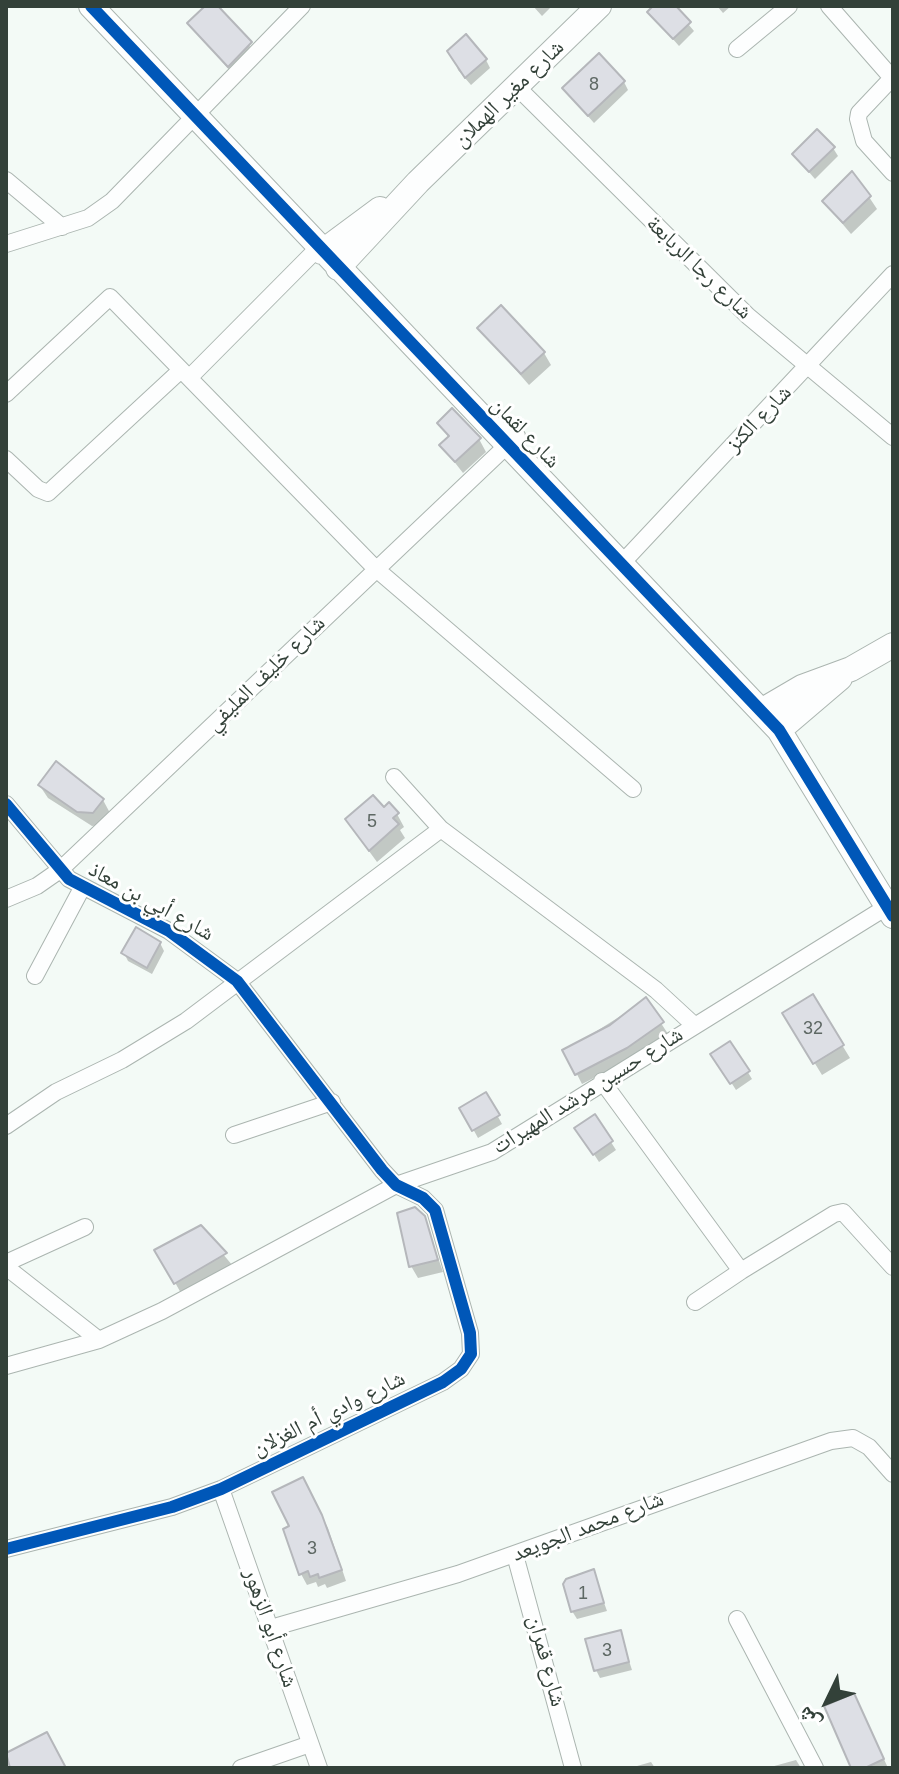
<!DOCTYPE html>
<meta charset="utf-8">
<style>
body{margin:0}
#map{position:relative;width:899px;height:1774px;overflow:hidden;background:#f3faf6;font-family:Arial,"Noto Naskh Arabic",sans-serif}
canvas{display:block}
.frame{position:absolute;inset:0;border:8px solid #334139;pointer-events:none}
.north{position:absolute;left:787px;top:1662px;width:80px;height:80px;-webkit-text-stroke:6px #fff;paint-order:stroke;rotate:227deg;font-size:22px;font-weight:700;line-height:32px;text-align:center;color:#334139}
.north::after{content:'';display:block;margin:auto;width:28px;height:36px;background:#334139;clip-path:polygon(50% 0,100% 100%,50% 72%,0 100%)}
</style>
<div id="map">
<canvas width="899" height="1774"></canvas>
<div class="frame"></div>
<div class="north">ش</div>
</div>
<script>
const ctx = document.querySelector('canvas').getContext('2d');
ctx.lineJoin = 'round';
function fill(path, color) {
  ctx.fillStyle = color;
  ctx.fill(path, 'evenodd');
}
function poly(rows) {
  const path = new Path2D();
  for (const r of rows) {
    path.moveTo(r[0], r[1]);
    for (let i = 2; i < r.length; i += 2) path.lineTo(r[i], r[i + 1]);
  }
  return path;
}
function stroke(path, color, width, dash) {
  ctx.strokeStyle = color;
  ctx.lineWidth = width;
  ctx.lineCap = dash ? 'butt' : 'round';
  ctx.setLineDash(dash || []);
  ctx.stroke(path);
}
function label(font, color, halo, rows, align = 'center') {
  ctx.font = font + ' Arial,"Noto Naskh Arabic",sans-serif';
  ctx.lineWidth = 6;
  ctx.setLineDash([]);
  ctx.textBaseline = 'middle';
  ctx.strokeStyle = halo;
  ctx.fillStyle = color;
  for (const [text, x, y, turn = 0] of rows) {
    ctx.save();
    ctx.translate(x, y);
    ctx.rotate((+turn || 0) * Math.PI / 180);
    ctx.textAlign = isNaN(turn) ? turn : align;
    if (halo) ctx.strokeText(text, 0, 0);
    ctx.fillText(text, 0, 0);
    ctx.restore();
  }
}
const shadow = poly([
 [208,6,215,6,257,55,236,78,189,23],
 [533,6,552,6,542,16],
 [656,6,673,6,694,31,679,46,649,12],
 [717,6,731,6,723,13],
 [455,60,486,60,490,68,471,85,458,70],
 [624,82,628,90,594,123,564,89],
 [833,148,838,156,815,179,794,155],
 [869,197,877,209,851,234,824,202],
 [480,329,544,353,551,365,529,385],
 [439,423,479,439,486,452,463,473,442,446,449,438],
 [40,786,103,800,110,813,100,825,92,826,48,798],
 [384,810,397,814,404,827,400,830,405,838,377,862,355,832],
 [160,943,164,951,152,974,128,961,124,953],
 [812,996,850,1058,822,1075,784,1013],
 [646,1000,668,1034,633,1058,582,1084,565,1051],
 [730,1043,752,1079,736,1090,713,1054],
 [486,1095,502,1124,478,1138,462,1109],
 [595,1117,616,1150,599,1162,582,1136],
 [424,1217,443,1272,418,1278,411,1266],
 [200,1227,233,1266,182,1295,157,1250],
 [309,1491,328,1528,346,1581,327,1588,325,1584,318,1587,316,1582,307,1585,301,1574,292,1528],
 [593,1572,607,1611,577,1619,572,1611],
 [620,1633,632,1670,600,1678,596,1670],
 [860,1707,888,1768,854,1768],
 [796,1760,801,1768,767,1768],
 [651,1762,655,1768,630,1768]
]);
const building = poly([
 [205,6,218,6,252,42,228,67,187,23,205,6],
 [653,6,676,6,691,22,673,39,647,12,653,6],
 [466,34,487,59,465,78,447,51,466,34],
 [599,53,625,81,588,116,562,88,599,53],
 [817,129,835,147,809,172,792,154,817,129],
 [852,171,871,196,843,223,822,201,852,171],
 [501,305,545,352,521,374,477,328,501,305],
 [452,408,481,438,455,462,439,445,449,436,437,423,452,408],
 [56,761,104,799,93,813,77,812,38,785,56,761],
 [373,795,384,807,389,802,399,813,393,818,399,824,369,851,345,819,373,795],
 [136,927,161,942,147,968,121,953,136,927],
 [813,994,844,1045,813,1064,782,1013,813,994],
 [646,997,664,1022,627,1048,575,1075,562,1050,610,1025,646,997],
 [730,1041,750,1071,730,1084,710,1054,730,1041],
 [486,1092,500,1115,472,1131,459,1108,486,1092],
 [595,1114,613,1141,593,1155,574,1128,595,1114],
 [415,1207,425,1216,438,1260,409,1267,397,1213,415,1207],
 [201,1225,227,1253,174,1284,154,1250,201,1225],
 [303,1477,322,1515,342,1570,319,1578,318,1574,310,1577,308,1571,299,1575,283,1529,289,1526,272,1492,303,1477],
 [594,1569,604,1603,571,1612,563,1584,566,1579,594,1569],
 [621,1630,629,1662,594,1671,585,1639,621,1630],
 [854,1693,884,1759,865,1768,851,1768,824,1706,854,1693],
 [47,1732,66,1768,10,1768,6,1753,47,1732]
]);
const street = poly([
 [829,6,892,78],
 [737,49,789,6],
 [893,77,859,113,858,119,864,141,893,173],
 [517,87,748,316,893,437],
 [6,180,62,227],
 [6,244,88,218,112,201,302,6],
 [190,377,318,248],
 [6,394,110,297,375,568,633,789],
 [6,459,38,489,48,493,181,370],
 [623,562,893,274],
 [394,777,441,829,656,990,694,1025],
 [6,804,69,879,169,931,237,981,382,1170,396,1185,423,1198,435,1210,470,1333,471,1354,461,1369,443,1382,221,1489,172,1507,6,1549],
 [6,899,37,886,60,870,517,436],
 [35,976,82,888],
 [602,1081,741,1271,834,1214,843,1212,893,1267],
 [6,1126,56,1092,122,1060,186,1021,441,829],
 [234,1135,332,1102],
 [6,1263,85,1227],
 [6,1267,99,1340],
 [695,1302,741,1271],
 [6,1366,99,1340,162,1311,396,1185,492,1152,893,903],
 [221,1489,319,1768],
 [515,1555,573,1768],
 [737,1619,815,1768],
 [271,1628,458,1574,831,1441,853,1438,869,1447,893,1474],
 [241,1768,310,1744]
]);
const secondary = poly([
 [91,6,779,730,893,916],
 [322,252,380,209],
 [338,268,418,182,599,6],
 [761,711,802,687,851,669,893,645],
 [779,730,840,678]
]);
const cycleway = poly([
 [91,6,779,730,893,916],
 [6,804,69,879,169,931,237,981,382,1170,396,1185,423,1198,435,1210,470,1333,471,1354,461,1369,443,1382,221,1489,172,1507,6,1549]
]);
const numberNames = [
 ["8",594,85],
 ["5",372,822],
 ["32",813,1029],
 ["3",312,1549],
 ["1",583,1594],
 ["3",607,1651]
];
const streetNames = [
 ["شارع مغير الهملان",509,94,-44],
 ["شارع رجا الربابعة",699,268,44],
 ["شارع الكنز",759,419,-46],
 ["شارع لقمان",525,433,46],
 ["شارع خليف المليفي",266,674,-44],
 ["شارع أبي بن معاذ",151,902,29],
 ["شارع حسين مرشد المهيرات",588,1091,-32],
 ["شارع وادي أم الغزلان",329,1414,-26],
 ["شارع محمد الجويعد",588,1527,-21],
 ["شارع أبو الزهور",270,1628,71],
 ["شارع قمران",546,1661,75]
];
fill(shadow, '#0003');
fill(building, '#dddfe5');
stroke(building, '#b5b7bb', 2);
stroke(street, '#abb5b0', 18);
stroke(secondary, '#abb5b0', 26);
stroke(street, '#fdfefe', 16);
stroke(secondary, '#fdfefe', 24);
stroke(cycleway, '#0057b8', 12);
label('18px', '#5e6864', null, numberNames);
label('22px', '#334139', '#fff', streetNames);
</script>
